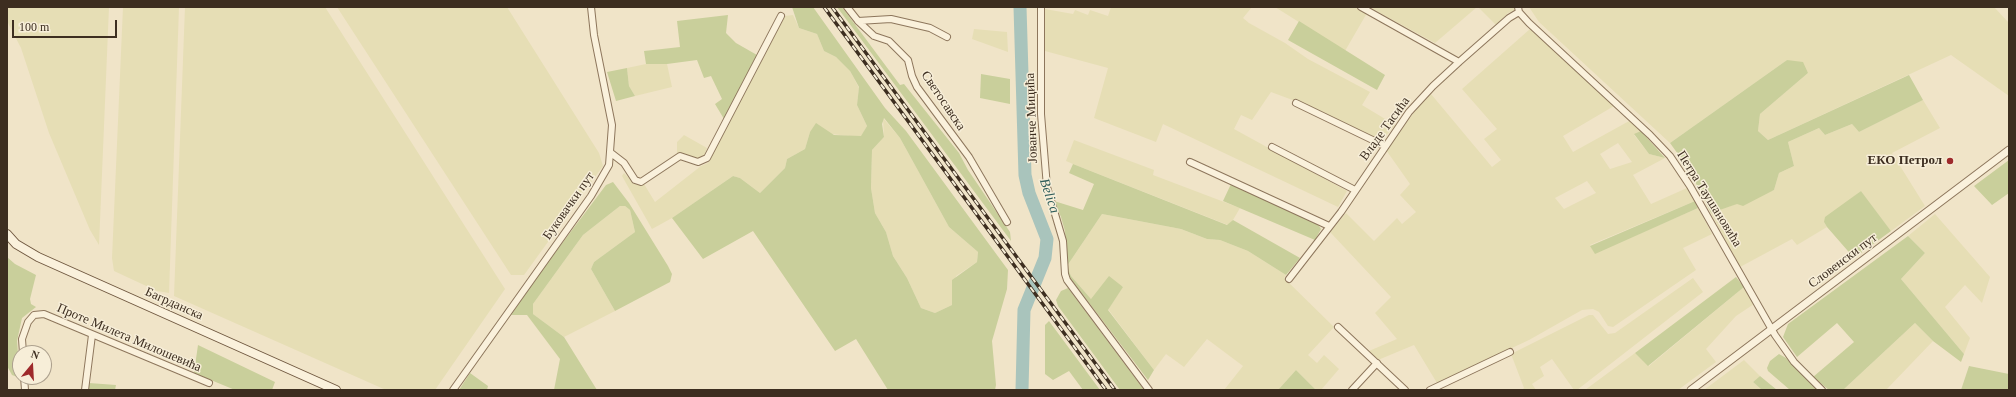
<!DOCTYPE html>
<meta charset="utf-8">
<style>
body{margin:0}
#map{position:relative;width:2016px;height:397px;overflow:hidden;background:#f0e4c8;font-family:"Times New Roman",serif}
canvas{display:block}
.frame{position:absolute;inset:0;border:8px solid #3d2e20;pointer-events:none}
.north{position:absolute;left:12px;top:345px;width:40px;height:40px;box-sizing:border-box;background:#f7eed8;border:1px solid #ada18e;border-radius:50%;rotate:18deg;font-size:11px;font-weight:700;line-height:16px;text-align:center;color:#3d2e20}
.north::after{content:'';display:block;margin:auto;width:14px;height:18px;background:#9e2a2b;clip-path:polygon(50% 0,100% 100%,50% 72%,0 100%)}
.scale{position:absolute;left:12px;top:20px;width:105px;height:18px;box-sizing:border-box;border:2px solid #3d2e20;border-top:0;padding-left:5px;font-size:12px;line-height:14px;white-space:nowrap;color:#3d2e20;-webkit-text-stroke:3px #f7eed8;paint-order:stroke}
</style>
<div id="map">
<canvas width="2016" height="397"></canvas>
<div class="frame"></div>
<div class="north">N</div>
<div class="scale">100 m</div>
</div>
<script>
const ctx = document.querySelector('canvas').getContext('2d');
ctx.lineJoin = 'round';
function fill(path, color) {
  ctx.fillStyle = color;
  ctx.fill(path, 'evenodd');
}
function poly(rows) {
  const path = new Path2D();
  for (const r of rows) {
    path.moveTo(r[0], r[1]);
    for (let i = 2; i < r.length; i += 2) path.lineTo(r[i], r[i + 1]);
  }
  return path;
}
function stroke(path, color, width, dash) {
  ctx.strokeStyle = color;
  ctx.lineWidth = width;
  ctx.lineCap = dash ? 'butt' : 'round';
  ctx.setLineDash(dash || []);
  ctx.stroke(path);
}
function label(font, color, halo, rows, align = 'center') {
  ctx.font = font + ' "Times New Roman",serif';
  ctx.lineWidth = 3;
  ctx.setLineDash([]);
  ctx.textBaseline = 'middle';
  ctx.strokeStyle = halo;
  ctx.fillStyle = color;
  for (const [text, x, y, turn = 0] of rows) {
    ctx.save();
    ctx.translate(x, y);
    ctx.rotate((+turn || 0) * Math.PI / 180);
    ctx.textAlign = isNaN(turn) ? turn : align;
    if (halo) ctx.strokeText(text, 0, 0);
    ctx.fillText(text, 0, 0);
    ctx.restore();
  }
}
const farmland = poly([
 [7,7,109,7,99,245,90,230,49,133,21,48,7,21],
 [123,7,179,7,169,293,157,291,114,271,112,258],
 [185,7,325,7,505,289,435,390,386,390,174,296],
 [337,7,507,7,599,153,603,166,524,275,511,275],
 [1111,7,1252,7,1243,18,1249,23,1285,43,1308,59,1370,92,1362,105,1395,125,1384,138,1378,139,1314,108,1271,92,1252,120,1241,115,1234,129,1347,191,1338,207,1163,124,1156,142,1094,118,1108,68,1045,51,1045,9,1073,14,1075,10,1088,15,1090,10,1108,16],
 [1275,7,1356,7,1367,13,1345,51],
 [1369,7,1477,7,1435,43],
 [1478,7,1515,7,1516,10,1508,13,1496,25],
 [1529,7,1994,7,2009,23,2009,96,1951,55,1768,140,1758,131,1760,114,1808,73,1787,60,1670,143,1539,22],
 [793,15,799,28,817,34,824,51,836,57,850,71,859,88,857,105,867,126,861,137,810,132,805,149,787,159,785,168,760,193,740,178,733,176,672,218,652,229,622,176,624,173,635,184,639,185,644,184,655,202,701,166,708,163,785,16],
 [974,29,1007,32,1008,52,972,39],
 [1530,29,1614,106,1563,136,1573,152,1631,120,1641,131,1634,135,1649,154,1665,158,1633,175,1651,204,1687,188,1695,201,1590,245,1595,253,1698,208,1712,234,1683,248,1696,270,1613,327,1608,326,1599,312,1593,309,1582,310,1529,340,1437,383,1414,345,1378,360,1369,351,1397,339,1375,313,1391,297,1330,232,1346,213,1374,241,1397,218,1402,224,1416,212,1400,195,1410,184,1386,150,1415,111,1431,94,1492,167,1501,160,1484,139,1497,129,1462,89],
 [1618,143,1632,162,1610,169,1600,154],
 [1587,181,1596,193,1564,209,1555,198],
 [646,64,667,64,672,87,635,96,629,86,627,68],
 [1923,100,1940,128,1892,153,1925,206,1891,231,1861,191,1824,222,1827,227,1797,245,1792,239,1740,267,1711,213,1774,190,1779,173,1794,166,1788,142,1819,128,1825,135,1852,124,1859,132],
 [883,118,900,138,949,227,978,252,977,262,956,276,952,305,935,313,921,308,907,278,893,256,886,232,875,213,871,188,872,150,884,137],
 [684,135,707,148,704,156,701,159,677,153,677,142],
 [1074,140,1154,170,1153,175,1240,208,1233,220,1228,225,1073,164,1066,161],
 [620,206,625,206,630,210,635,232,594,262,591,269,615,311,564,337,533,314,533,304,583,235],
 [1102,214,1181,229,1207,239,1220,240,1248,251,1286,275,1284,278,1334,327,1308,355,1317,363,1324,355,1339,369,1321,390,1316,390,1296,370,1278,390,1224,390,1243,366,1207,339,1184,367,1166,354,1154,370,1108,309,1123,286,1091,299,1071,276,1067,266],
 [1935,214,1990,277,1982,303,1965,285,1945,307,1970,338,1964,354,1901,279,1925,253,1908,236],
 [1693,278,1703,292,1577,390,1574,390,1552,359,1540,367,1544,376,1532,384,1536,390,1522,390,1524,388,1511,354,1589,315,1593,315,1608,334,1615,333],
 [1744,287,1754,304,1736,316,1706,349,1716,362,1678,390,1585,390,1635,353,1649,366],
 [1915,323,1933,341,1886,390,1843,390],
 [1744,360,1760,376,1753,382,1762,390,1704,390]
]);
const green = poly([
 [792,7,813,7,885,108,906,131,1008,270,1007,289,992,341,996,385,995,390,888,390,856,339,835,351,753,231,703,259,672,218,733,176,740,178,760,193,785,168,787,159,805,149,810,132,816,123,834,135,861,136,867,126,857,105,859,87,850,71,836,57,824,51,817,34,799,28],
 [884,118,900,138,949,227,978,252,977,262,952,280,952,305,935,313,921,308,907,278,893,256,886,232,875,213,871,188,872,150,884,137,882,124],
 [837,7,842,7,900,85,904,84,959,153,968,170,1010,232,1011,241],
 [728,15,726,33,736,43,757,55,724,119,715,104,722,99,711,76,704,78,697,60,667,64,646,64,644,51,680,47,677,21],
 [1299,21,1385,75,1377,90,1288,40],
 [1787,60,1803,62,1808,73,1760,114,1758,131,1768,140,1909,75,1923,100,1859,132,1852,124,1825,135,1819,128,1788,142,1794,166,1779,173,1774,190,1743,206,1737,204,1711,213,1688,168,1670,143],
 [627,68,629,86,635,96,616,101,607,72],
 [981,74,1010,79,1010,104,980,98],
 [1641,131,1665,158,1649,154,1634,134],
 [2009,160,2009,193,1992,205,1974,186],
 [1073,164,1227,225,1233,220,1300,258,1286,275,1248,251,1220,240,1207,239,1181,229,1102,214,1067,266,1071,276,1091,299,1109,276,1123,287,1108,310,1154,370,1148,380,1067,274,1065,231,1061,217,1054,201,1083,210,1094,184,1069,173],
 [613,182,629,203,668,266,672,274,670,282,615,311,591,269,594,262,635,232,630,210,625,206,620,206,583,235,533,304,533,314,564,337,597,390,554,390,560,359,527,315,511,315,536,278,606,185],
 [1231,184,1317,223,1321,229,1315,240,1223,201],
 [1861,191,1891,231,1854,258,1827,227,1824,222,1825,217],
 [1695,201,1698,208,1595,254,1590,246],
 [1908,236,1925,253,1901,279,1964,354,1961,362,1933,341,1915,323,1843,390,1829,390,1813,377,1854,342,1837,323,1797,357,1783,337,1788,324],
 [7,257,15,264,36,275,30,299,31,304,36,307,22,318,17,341,20,378,12,375,7,366],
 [1736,277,1744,287,1648,366,1635,353],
 [1068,288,1144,390,1120,390,1058,306,1056,300,1061,291],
 [1049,321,1100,390,1083,390,1069,371,1053,380,1045,374,1045,325],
 [198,345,275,382,272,390,235,390,194,373],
 [1779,354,1786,358,1820,390,1790,390,1768,371,1767,368,1770,361],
 [1969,366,2009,374,2009,390,1961,390],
 [1296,370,1316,390,1278,390],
 [470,373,488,386,487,390,459,390],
 [1760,376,1777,390,1762,390,1753,382],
 [89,383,116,385,115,390,89,390]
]);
const river = poly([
 [1020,7,1025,175,1029,193,1047,239,1045,258,1024,310,1022,390]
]);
const minor = poly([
 [847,7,858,21,874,36,889,41,908,60,912,76,917,87,969,157,1007,222],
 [1041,7,1041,114,1047,187,1063,241,1065,274,1067,280,1149,390],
 [1361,7,1459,62],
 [1518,7,1519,12,1529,23,1650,135,1670,156,1690,186,1775,335,1794,362,1822,390],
 [858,21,891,19,930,28,947,37],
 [1296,103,1385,146],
 [1272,147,1355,190],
 [611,153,624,163,635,180,641,182,680,156,698,162,707,158,781,16],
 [1190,162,1329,226],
 [1289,279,1341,212,1409,112,1433,86,1459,62,1509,18,1519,12],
 [1338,327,1405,390],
 [23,353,22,339,28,322,34,315,44,314,209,383],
 [24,377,25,390],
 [85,390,92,335],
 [453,390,591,196,609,165,612,125,594,35,591,7],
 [1352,390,1377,363],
 [1430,390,1510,352]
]);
const tertiary = poly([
 [1691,390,2009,150]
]);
const secondary = poly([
 [7,234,16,244,38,257,336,390]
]);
const rail = poly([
 [824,7,1106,390],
 [832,7,1115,390]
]);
const markers = [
 [1950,161,4,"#9e2a2b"]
];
const streetNames = [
 ["Светосавска",943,101,56],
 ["Јованче Мицића",1032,118,-92],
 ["Владе Тасића",1385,129,-54],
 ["Петра Таушановића",1709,199,58],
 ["Буковачки пут",569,206,-55],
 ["Словенски пут",1843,261,-37],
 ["Багрданска",174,304,24],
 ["Проте Милета Милошевића",129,338,23]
];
const poiNames = [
 ["ЕКО Петрол",1942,161]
];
const waterNames = [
 ["Belica",1049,196,71]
];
fill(farmland, '#e6deb5');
fill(green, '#c9cf9b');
stroke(river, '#a9c4bc', 13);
stroke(minor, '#8d765c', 8);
stroke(tertiary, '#8d765c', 9);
stroke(secondary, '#6f573f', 10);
stroke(minor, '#faf1dc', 6);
stroke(tertiary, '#faf1dc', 7);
stroke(secondary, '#faf1dc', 8);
stroke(rail, '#3d2e20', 3.5);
stroke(rail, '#f7eed8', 2, [6]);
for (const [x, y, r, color] of markers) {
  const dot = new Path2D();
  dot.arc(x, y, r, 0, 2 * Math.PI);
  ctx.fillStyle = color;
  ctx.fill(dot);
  stroke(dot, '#f7eed8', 1.5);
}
label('13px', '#3d2e20', '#f7eed8', streetNames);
label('bold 13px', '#3d2e20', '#f7eed8', poiNames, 'right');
label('italic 14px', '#2f5d5a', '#f7eed8', waterNames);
</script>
